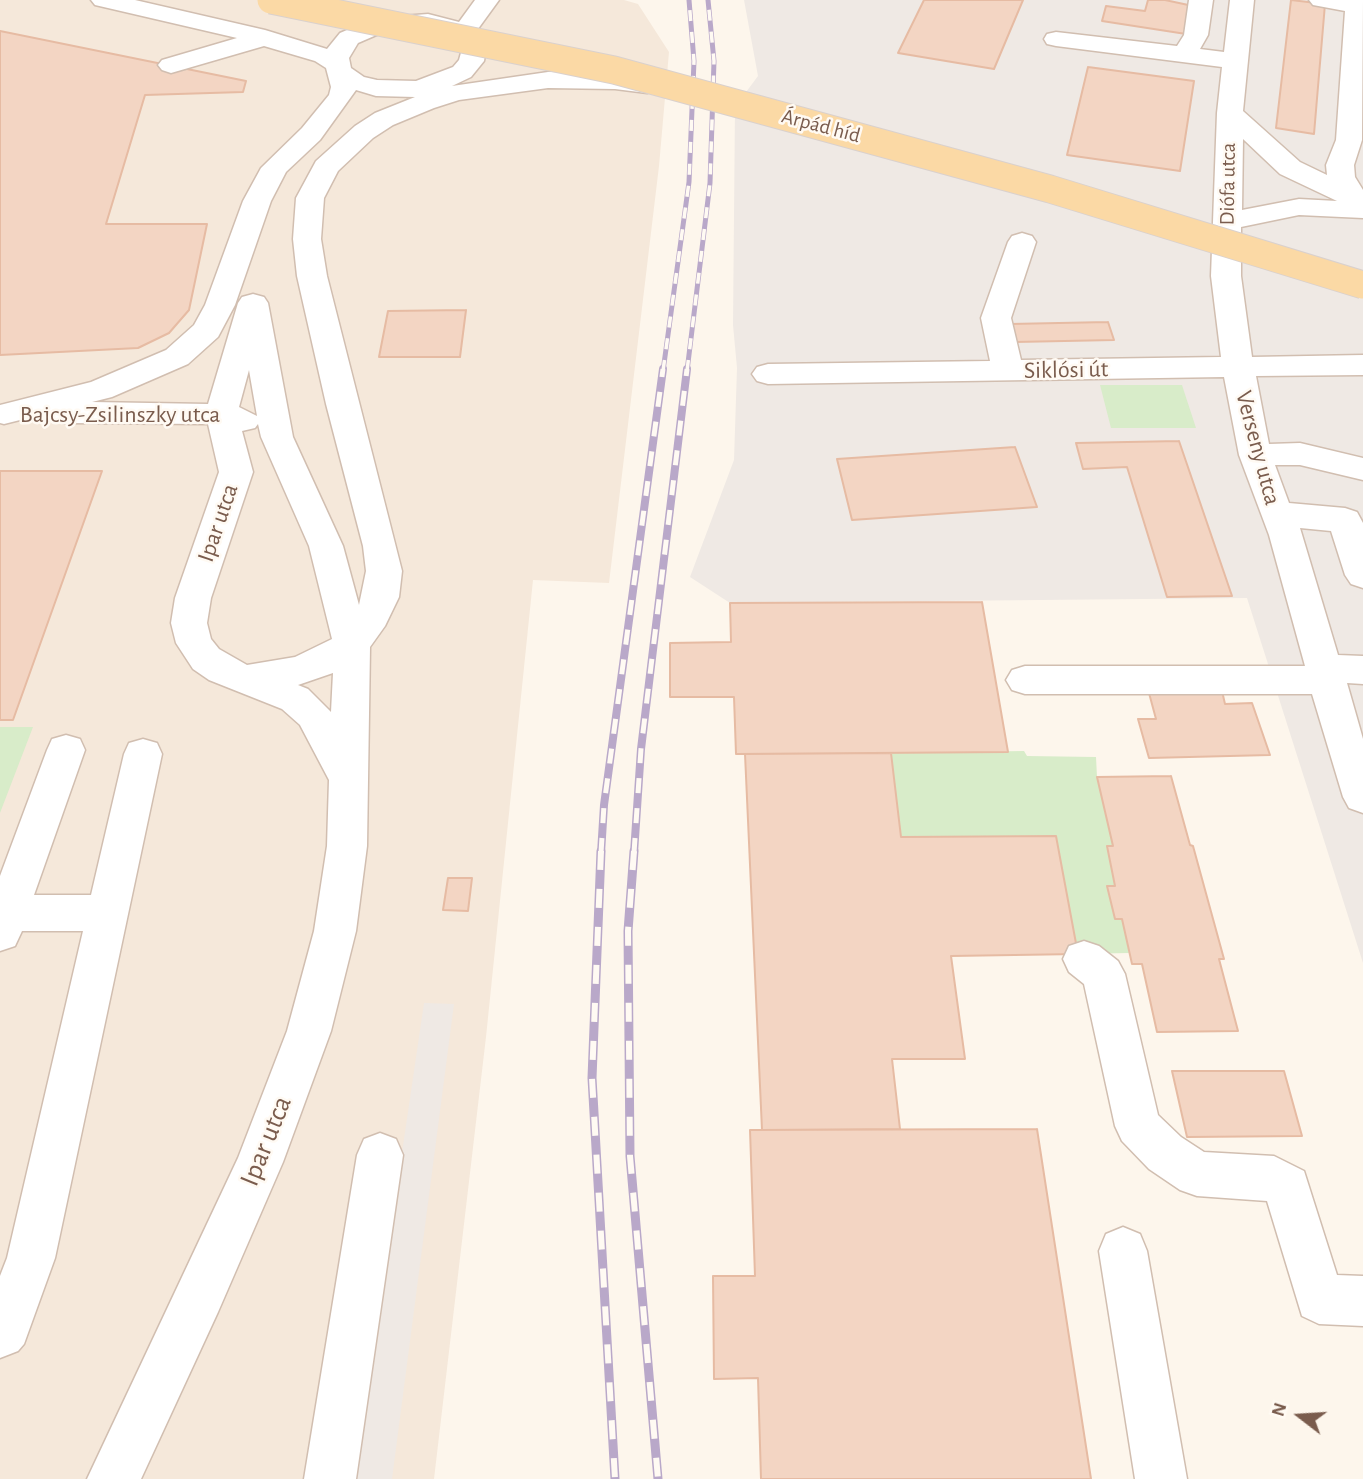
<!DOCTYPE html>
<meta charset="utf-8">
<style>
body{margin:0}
#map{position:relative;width:1363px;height:1479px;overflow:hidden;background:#fdf6ec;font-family:"Alegreya Sans",sans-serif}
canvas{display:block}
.north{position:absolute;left:1265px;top:1381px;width:70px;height:70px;-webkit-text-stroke:5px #fffaf3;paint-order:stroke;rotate:287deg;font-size:19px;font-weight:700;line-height:28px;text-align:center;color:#7a5c4d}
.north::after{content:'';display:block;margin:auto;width:24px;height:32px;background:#7a5c4d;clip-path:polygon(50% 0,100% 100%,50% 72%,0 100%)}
</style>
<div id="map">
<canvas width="1363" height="1479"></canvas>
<div class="north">N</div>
</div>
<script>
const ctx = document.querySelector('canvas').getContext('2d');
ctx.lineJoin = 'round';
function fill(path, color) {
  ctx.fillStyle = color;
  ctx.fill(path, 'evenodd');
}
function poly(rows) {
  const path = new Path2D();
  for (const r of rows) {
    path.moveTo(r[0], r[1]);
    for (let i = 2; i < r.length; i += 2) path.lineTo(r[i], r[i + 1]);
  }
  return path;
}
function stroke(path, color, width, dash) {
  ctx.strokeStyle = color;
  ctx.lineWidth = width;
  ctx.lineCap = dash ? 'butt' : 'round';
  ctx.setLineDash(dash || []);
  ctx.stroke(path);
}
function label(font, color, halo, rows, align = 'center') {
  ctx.font = font + ' "Alegreya Sans",sans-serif';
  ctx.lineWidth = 5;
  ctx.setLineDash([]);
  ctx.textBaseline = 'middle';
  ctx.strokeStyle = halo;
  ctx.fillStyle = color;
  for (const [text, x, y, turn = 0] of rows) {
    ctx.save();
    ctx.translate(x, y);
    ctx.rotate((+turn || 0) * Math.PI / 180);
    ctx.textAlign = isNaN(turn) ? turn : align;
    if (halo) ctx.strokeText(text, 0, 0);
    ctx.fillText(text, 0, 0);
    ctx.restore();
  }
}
const residential = poly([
 [0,0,624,0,638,4,669,52,659,166,609,583,533,580,486,1037,434,1479,0,1479]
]);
const industrial = poly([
 [744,0,1363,0,1363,963,1247,598,730,603,690,577,734,460,737,368,733,325,735,107,758,76],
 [424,1003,454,1004,392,1479,354,1479]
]);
const green = poly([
 [1100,385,1182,385,1196,428,1111,428],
 [0,727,33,727,0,813],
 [1024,751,1027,756,1096,757,1097,777,1113,846,1107,846,1115,886,1107,886,1115,919,1122,919,1129,953,1078,954,1055,836,901,837,891,753]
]);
const building = poly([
 [924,0,1023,0,994,69,898,53,924,0],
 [1148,0,1165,0,1193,6,1186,34,1102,21,1106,6,1145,11,1148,0],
 [1291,0,1325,4,1314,134,1276,128,1291,0],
 [0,31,246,81,243,92,145,95,106,224,207,224,189,310,169,333,138,348,0,355,0,31],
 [1088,67,1194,81,1180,171,1067,155,1088,67],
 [466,310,460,357,379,357,388,311,466,310],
 [1108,322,1114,340,1015,342,1010,324,1108,322],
 [1179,441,1191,476,1232,596,1167,597,1127,467,1083,469,1076,443,1179,441],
 [1015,447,1037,507,852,520,837,459,1015,447],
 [0,471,102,471,13,720,0,720,0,471],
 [982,602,1008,752,736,754,734,697,670,697,670,643,731,642,730,603,982,602],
 [1222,691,1225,704,1252,703,1270,755,1149,758,1138,719,1156,719,1149,693,1222,691],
 [891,753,901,837,1056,836,1078,954,951,956,965,1059,892,1059,900,1129,762,1130,745,754,891,753],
 [1171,776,1190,845,1193,846,1224,959,1219,959,1238,1031,1157,1032,1142,964,1132,964,1122,919,1115,919,1107,886,1115,886,1107,846,1113,846,1097,777,1171,776],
 [448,878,472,878,468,911,443,910,448,878],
 [1172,1071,1284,1071,1302,1136,1187,1137,1172,1071],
 [1037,1129,1091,1479,761,1479,758,1378,714,1379,713,1276,755,1276,750,1130,1037,1129]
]);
const minor = poly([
 [91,0,135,0,265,30,327,49,340,33,375,18,428,14,459,22,475,0,499,0,475,33,486,49,484,61,471,77,452,86,548,72,615,73,656,80,660,85,656,90,647,93,615,89,548,88,459,100,434,108,393,125,373,138,338,171,324,198,321,239,327,276,402,571,399,597,385,626,370,647,367,846,356,931,331,1031,283,1162,218,1312,141,1479,87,1479,238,1158,287,1031,314,931,327,846,329,780,300,725,282,709,209,680,193,669,176,643,171,623,175,598,219,472,208,424,64,423,53,420,48,413,4,424,0,423,0,405,91,382,166,350,194,325,205,305,243,201,261,168,302,128,329,95,331,87,326,68,315,61,264,46,171,73,162,70,158,65,162,60,237,38,95,5,91,0],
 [428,28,454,38,462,49,459,60,453,67,416,81,377,80,364,77,351,68,349,58,358,43,388,30,428,28],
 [356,90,376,96,415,97,375,113,355,126,316,161,296,198,293,239,297,276,326,404,363,546,366,571,359,605,343,546,293,437,268,303,264,297,253,294,242,297,238,303,208,404,92,402,112,397,188,364,218,337,235,305,271,201,286,172,320,140,356,90],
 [249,370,257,416,239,407,249,370],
 [258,424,261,437,309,546,332,639,295,657,247,665,219,649,211,639,207,623,211,598,253,472,242,431,255,428,258,424],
 [333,673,331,712,308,689,298,685,333,673],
 [1189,0,1213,0,1208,35,1200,49,1224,52,1230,0,1254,0,1243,111,1300,162,1327,175,1326,165,1336,140,1345,11,1313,5,1309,0,1363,0,1362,140,1354,165,1355,177,1363,190,1363,218,1299,215,1241,227,1241,276,1252,357,1363,355,1363,375,1256,376,1269,444,1300,443,1363,458,1363,480,1300,465,1275,465,1289,503,1345,508,1357,512,1363,523,1363,588,1351,584,1345,575,1331,531,1300,528,1338,655,1363,656,1363,684,1347,683,1363,739,1363,813,1349,808,1343,797,1312,694,1025,694,1012,690,1006,680,1012,670,1025,666,1305,666,1269,535,1239,455,1224,377,768,384,757,381,752,374,757,367,768,364,990,361,981,318,1008,242,1012,236,1022,233,1032,236,1036,242,1011,318,1021,360,1221,357,1211,276,1217,113,1222,67,1056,46,1047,44,1044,39,1047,34,1056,32,1177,46,1184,35,1189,0],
 [1243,139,1280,174,1337,201,1299,199,1242,210,1243,139],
 [66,735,80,739,85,750,34,895,91,895,124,754,129,743,143,739,157,743,162,754,55,1258,24,1344,18,1351,0,1358,0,1276,7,1258,83,931,22,931,15,946,0,951,0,876,47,750,52,739,66,735],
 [1084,941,1099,946,1118,961,1125,974,1158,1115,1181,1137,1204,1152,1274,1156,1304,1171,1337,1275,1363,1276,1363,1326,1319,1324,1302,1316,1267,1201,1197,1196,1180,1190,1149,1169,1122,1141,1115,1126,1084,984,1069,972,1063,959,1069,946,1084,941],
 [380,1133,396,1139,403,1155,356,1479,304,1479,357,1155,364,1139,380,1133],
 [1123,1227,1140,1234,1147,1251,1187,1479,1135,1479,1099,1251,1106,1234,1123,1227]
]);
const railFar2 = poly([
 [663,371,689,182,694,61,689,0],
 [687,371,710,183,714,61,708,0]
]);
const railFar1 = poly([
 [601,853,604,805,663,369],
 [634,853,641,749,687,369]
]);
const rail = poly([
 [601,851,592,1078,615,1479],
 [634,851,628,931,630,1156,658,1479]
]);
const majorBridge = poly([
 [271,0,614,70,1050,189,1363,285]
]);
const farStreetnames = [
 ["Árpád híd",821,126,15],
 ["Diófa utca",1228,184,-89]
];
const streetNames = [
 ["Siklósi út",1066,370,-1],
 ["Bajcsy-Zsilinszky utca",120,415],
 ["Verseny utca",1258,448,75],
 ["Ipar utca",218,523,-71]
];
const nearStreetnames = [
 ["Ipar utca",266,1141,-68]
];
fill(residential, '#f5e8da');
fill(industrial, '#efe9e4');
fill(green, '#d8ecc9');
fill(building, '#f3d5c3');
stroke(building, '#e6bba3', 2);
stroke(minor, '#d1beb0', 3);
fill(minor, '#fff');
stroke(railFar2, '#b9a8c9', 5);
stroke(railFar1, '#b9a8c9', 8);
stroke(rail, '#b9a8c9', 9);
stroke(railFar2, '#fffaf3', 3.5, [11]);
stroke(railFar1, '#fffaf3', 5, [15]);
stroke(rail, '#fffaf3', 6, [19]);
stroke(majorBridge, '#dad1cd', 29, []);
stroke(majorBridge, '#fbd9a5', 27);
label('21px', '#7a5c4d', '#fffaf3', farStreetnames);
label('24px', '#7a5c4d', '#fffaf3', streetNames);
label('28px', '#7a5c4d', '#fffaf3', nearStreetnames);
</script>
